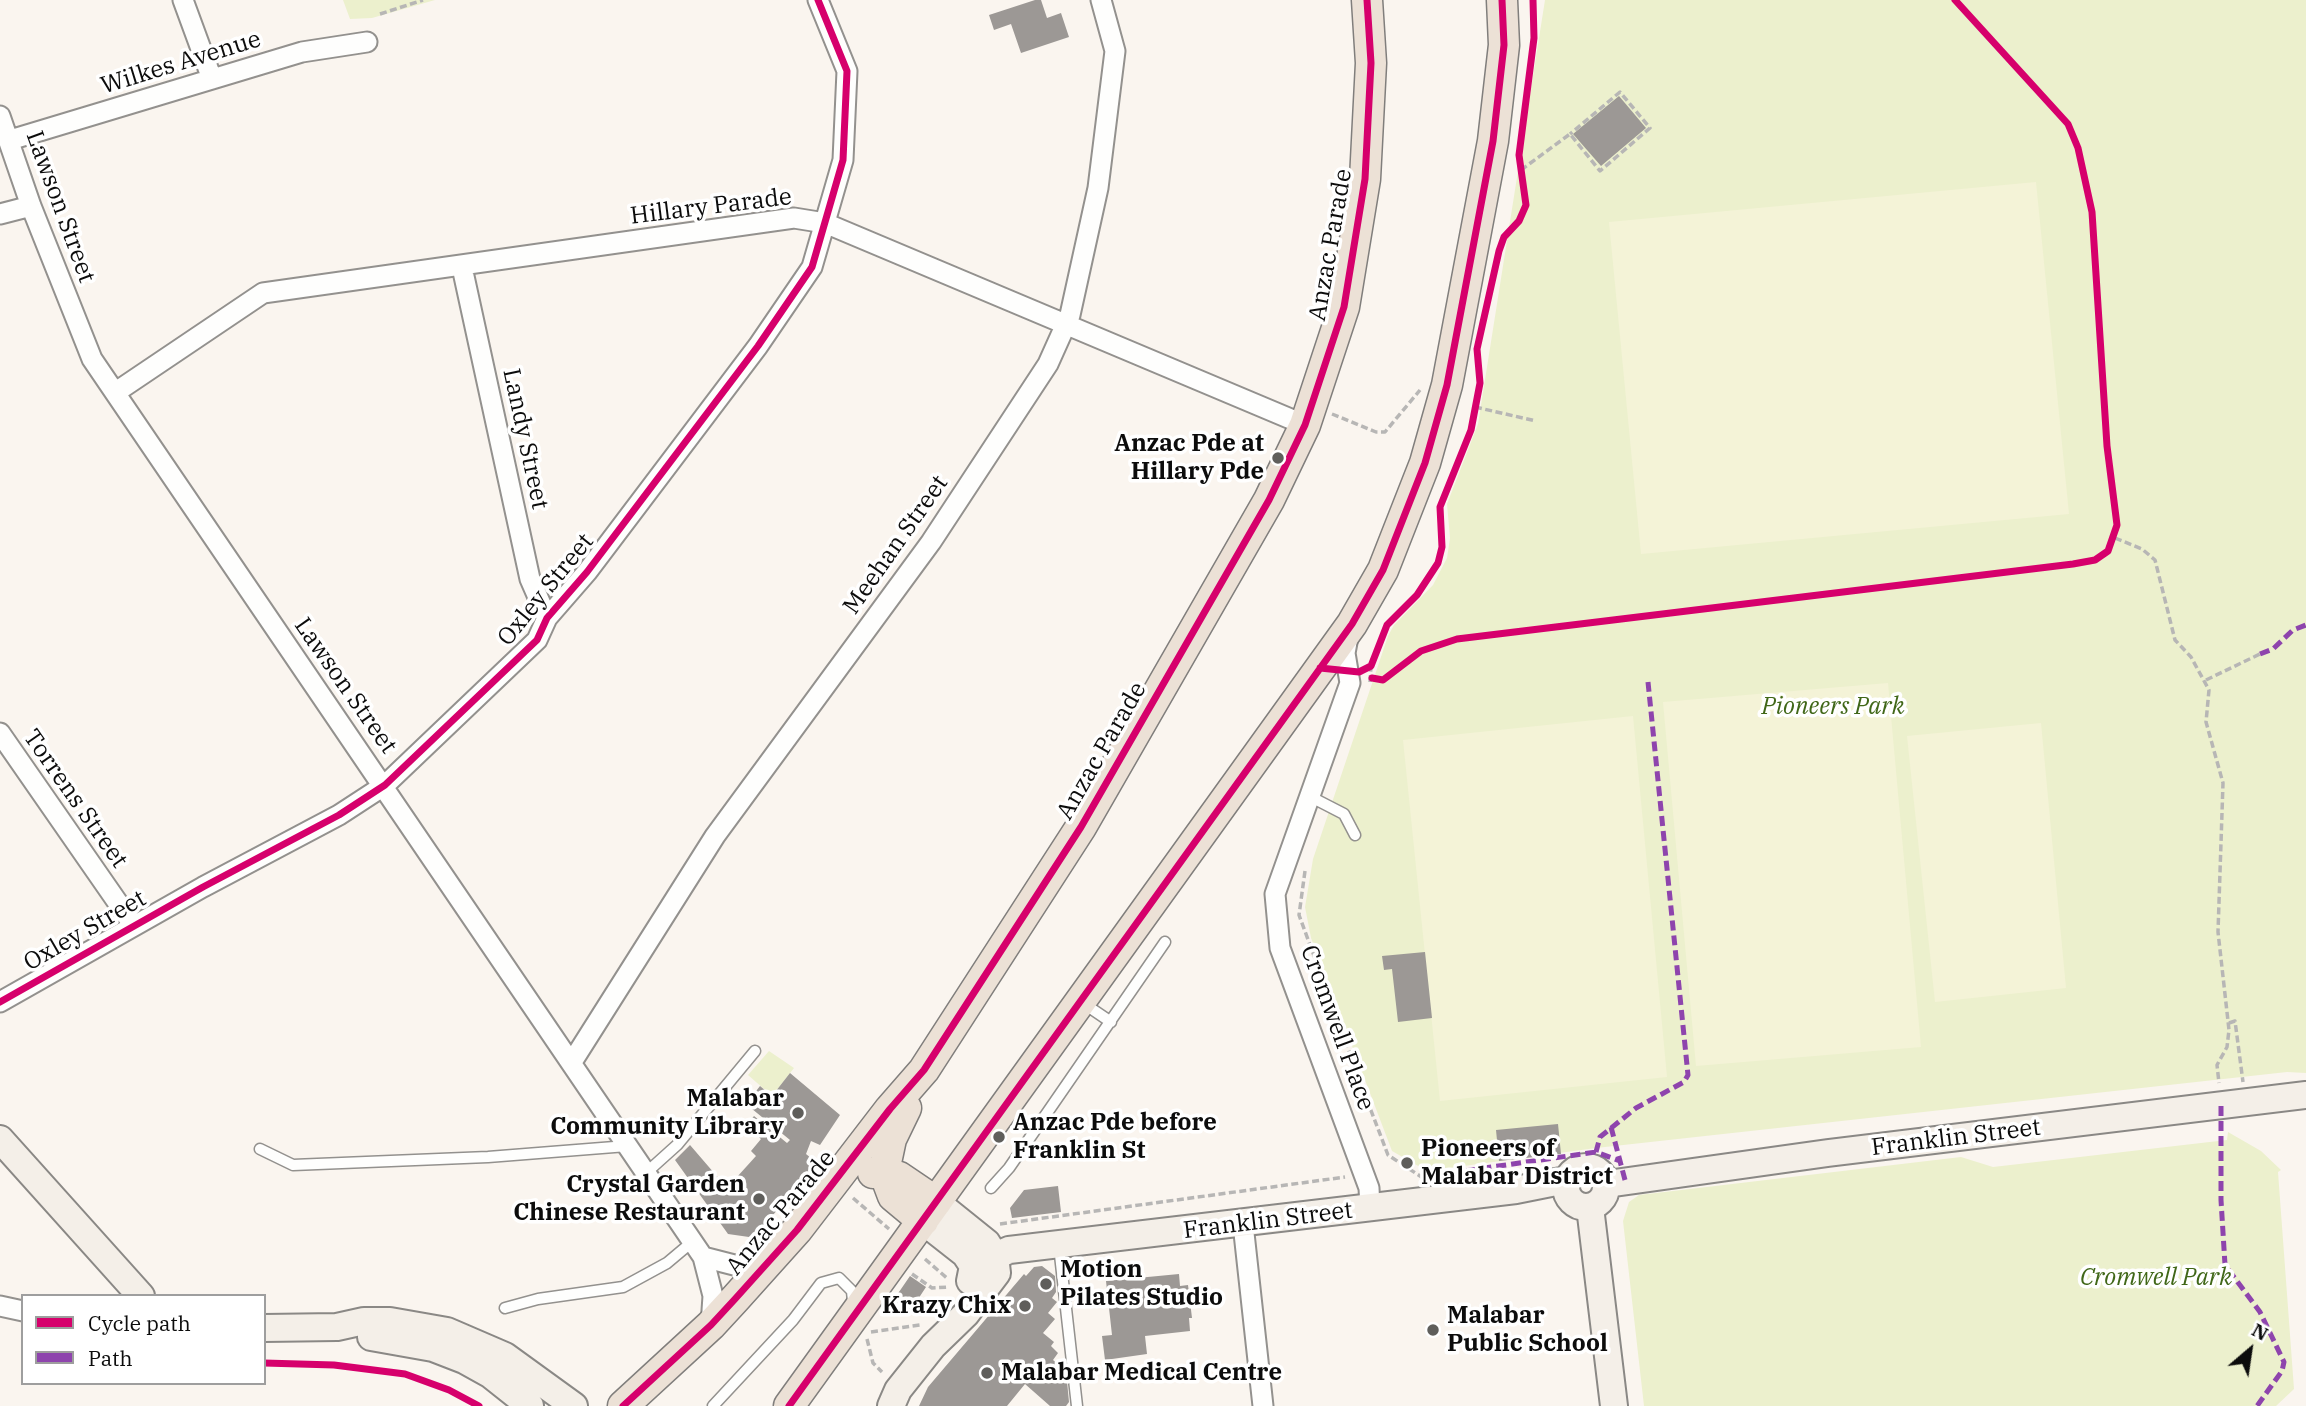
<!DOCTYPE html>
<style>
body{margin:0}
#map{position:relative;width:2306px;height:1406px;overflow:hidden;background:#faf5ef;font-family:"IBM Plex Serif",serif}
canvas{display:block}
.legend{position:absolute;left:21px;top:1294px;width:245px;height:91px;box-sizing:border-box;background:#fff;border:2px solid #9e9e9e;margin:0;padding:9px 12px;list-style:none;font-size:21px;color:#0c0c0c}
.legend li{display:flex;align-items:center;gap:14px;height:35px}
.legend b{width:35px;border:2px solid #9e9e9e}
.north{position:absolute;left:2215px;top:1315px;width:70px;height:70px;-webkit-text-stroke:5px #fff;paint-order:stroke;rotate:29deg;font-size:19px;font-weight:700;line-height:28px;text-align:center;color:#0c0c0c}
.north::after{content:'';display:block;margin:auto;width:24px;height:32px;background:#0c0c0c;clip-path:polygon(50% 0,100% 100%,50% 72%,0 100%)}
</style>
<div id="map">
<canvas width="2306" height="1406"></canvas>
<ul class="legend">
<li><b style="height:9px;background:#d6006c"></b>Cycle path</li>
<li><b style="height:9px;background:#8e44ad"></b>Path</li>
</ul>
<div class="north">N</div>
</div>
<script>
const ctx = document.querySelector('canvas').getContext('2d');
ctx.lineJoin = 'round';
function fill(path, color) {
  ctx.fillStyle = color;
  ctx.fill(path, 'evenodd');
}
function poly(rows) {
  const path = new Path2D();
  for (const r of rows) {
    if (r.length === 3) {
      path.moveTo(r[0] + r[2], r[1]);
      path.arc(r[0], r[1], r[2], 0, 2 * Math.PI);
      continue;
    }
    path.moveTo(r[0], r[1]);
    for (let i = 2; i < r.length; i += 2) path.lineTo(r[i], r[i + 1]);
  }
  return path;
}
function stroke(path, color, width, dash) {
  ctx.strokeStyle = color;
  ctx.lineWidth = width;
  ctx.lineCap = dash ? 'butt' : 'round';
  ctx.setLineDash(dash || []);
  ctx.stroke(path);
}
function label(font, color, halo, rows, align = 'center') {
  ctx.font = font + ' "IBM Plex Serif",serif';
  ctx.lineWidth = 7;
  ctx.setLineDash([]);
  ctx.textBaseline = 'middle';
  ctx.strokeStyle = halo;
  ctx.fillStyle = color;
  for (const [text, x, y, turn = 0] of rows) {
    ctx.save();
    ctx.translate(x, y);
    ctx.rotate((+turn || 0) * Math.PI / 180);
    ctx.textAlign = isNaN(turn) ? turn : align;
    if (halo) ctx.strokeText(text, 0, 0);
    ctx.fillText(text, 0, 0);
    ctx.restore();
  }
}
const green = poly([
 [343,0,435,0,372,18,350,19],
 [1545,0,2306,0,2306,1073,2287,1072,1596,1148,1427,1171,1392,1151,1311,938,1305,907,1313,859,1388,636,1394,625,1433,585,1447,558,1450,538,1447,504,1478,424],
 [769,1051,794,1068,772,1096,748,1075],
 [2228,1132,2261,1151,2281,1170,2278,1172,2294,1389,2276,1406,1644,1406,1623,1221,1629,1202,1639,1195,1961,1157,1993,1167,2227,1140]
]);
const pitch = poly([
 [2036,182,2069,514,1641,554,1609,222],
 [1888,683,1921,1047,1696,1066,1663,702],
 [1633,716,1667,1077,1440,1101,1403,740],
 [2041,723,2066,988,1935,1002,1907,736]
]);
const building = poly([
 [1035,0,1041,0,1047,18,1061,13,1069,37,1021,53,1011,24,994,30,989,15],
 [1619,96,1646,128,1601,166,1573,134],
 [1425,952,1432,1018,1398,1022,1392,969,1384,970,1382,956],
 [790,1073,840,1115,820,1145,811,1141,806,1154,817,1163,762,1228,749,1237,728,1234,675,1160,690,1145,727,1188,756,1156,751,1151,761,1139,746,1126,754,1116,787,1143,790,1140,746,1104,760,1086,772,1096],
 [1558,1124,1561,1154,1499,1161,1496,1130],
 [1058,1186,1061,1212,1012,1218,1010,1208,1024,1190],
 [1042,1266,1055,1276,1056,1292,1052,1298,1057,1302,1048,1313,1055,1319,1043,1333,1054,1342,1051,1346,1058,1353,1053,1360,1066,1371,1069,1402,1066,1406,1050,1406,1025,1384,1007,1406,919,1406,928,1387,1024,1274,1026,1276,1034,1267],
 [1179,1274,1180,1286,1188,1285,1192,1318,1189,1318,1190,1331,1145,1336,1147,1354,1105,1360,1102,1336,1112,1335,1106,1281],
 [910,1276,926,1287,907,1316,890,1305]
]);
const path = poly([
 [380,14,423,0],
 [1521,170,1570,134,1600,171,1650,128,1620,92,1570,134],
 [1475,407,1536,421],
 [1332,414,1376,432,1385,432,1420,390],
 [2115,538,2142,549,2155,560,2175,640,2191,657,2209,690,2206,722,2223,783,2218,932,2229,1030,2227,1047,2217,1065,2219,1083],
 [2206,680,2260,654],
 [1370,682,1371,666],
 [1305,871,1299,915,1367,1100,1388,1155,1423,1178],
 [2229,1023,2235,1021,2243,1082],
 [853,1198,889,1229],
 [1000,1224,1345,1177],
 [925,1259,948,1279],
 [912,1274,932,1288,949,1287],
 [871,1332,920,1325],
 [867,1339,873,1363,882,1372]
]);
const lane = poly([
 [1309,796,1344,814,1355,835],
 [1083,1003,1111,1022],
 [260,1149,293,1165,488,1157,627,1146],
 [647,1172,677,1145,755,1051],
 [991,1188,1009,1168,1165,942],
 [1059,1246,1077,1406],
 [505,1308,538,1299,623,1287,667,1263,692,1242],
 [713,1406,793,1320,821,1283,839,1278,852,1291,853,1302]
]);
const street = poly([
 [183,0,212,79],
 [0,116,31,206,92,359,703,1257,713,1296,711,1325],
 [10,140,302,52,367,42],
 [0,214,31,206],
 [462,267,530,579,547,618],
 [116,392,263,293,794,218,825,223,1305,425],
 [1349,632,1345,653,1350,683,1275,894,1280,948,1369,1188,1370,1208],
 [0,733,134,926],
 [0,1002,203,887,339,815,385,785,537,640,547,618,587,572,758,346,812,267,843,160,847,71,818,0],
 [572,1062,715,836,931,542,1048,364,1070,315,1098,188,1115,51,1101,0],
 [1243,1224,1263,1406],
 [703,1257,742,1267,764,1265],
 [0,1306,23,1311]
]);
const secondary = poly([
 [0,1139,141,1296],
 [1586,1187,20],
 [1607,1184,1828,1153,2306,1095],
 [1590,1207,1614,1406],
 [923,1221,965,1254,973,1266,970,1281],
 [973,1266,1009,1250,1516,1190,1566,1180],
 [264,1328,337,1327,364,1321,390,1321,447,1331,505,1356,574,1406],
 [371,1337,433,1348,464,1360,491,1375,530,1406],
 [891,1406,898,1390,933,1346,966,1314,997,1273,995,1256,987,1243,936,1202]
]);
const primary = poly([
 [906,1108,891,1139,884,1172,893,1196,923,1221],
 [873,1173,884,1172,899,1177,936,1202],
 [623,1406,711,1325,735,1299,797,1230,890,1109,924,1070,1081,827,1269,500,1305,425,1344,307,1365,179,1371,63,1367,0],
 [789,1406,1352,624,1383,570,1425,463,1447,385,1493,141,1504,45,1502,0]
]);
const quiet = poly([
 [2260,654,2273,649,2293,630,2306,625],
 [2221,1106,2221,1200,2225,1265,2260,1312,2284,1362,2282,1371,2257,1406],
 [1611,1127,1620,1161],
 [1422,1177,1596,1152],
 [1625,1180,1620,1161,1596,1152,1600,1137,1636,1108,1684,1082,1688,1075,1648,682]
]);
const cycleway = poly([
 [1320,668,1359,672,1371,666,1387,625,1417,595,1438,563,1442,547,1440,507,1471,430,1480,383,1477,349,1499,251,1504,237,1519,221,1526,205,1519,155,1534,38,1533,0],
 [1372,678,1383,680,1421,651,1457,639,2073,564,2095,560,2108,551,2117,525,2107,446,2092,212,2078,148,2068,124,1955,0],
 [0,1002,203,887,339,815,385,785,537,640,547,618,587,572,758,346,812,267,843,160,847,71,818,0],
 [264,1363,334,1365,405,1374,449,1390,479,1406],
 [623,1406,711,1325,735,1299,797,1230,890,1109,924,1070,1081,827,1269,500,1305,425,1344,307,1365,179,1371,63,1367,0],
 [789,1406,1352,624,1383,570,1425,463,1447,385,1493,141,1504,45,1502,0]
]);
const markers = [
 [1278,458,7,"#5f5e5b"],
 [798,1113,7,"#5f5e5b"],
 [999,1137,7,"#5f5e5b"],
 [1407,1163,7,"#5f5e5b"],
 [759,1199,7,"#5f5e5b"],
 [1046,1284,7,"#5f5e5b"],
 [1025,1306,7,"#5f5e5b"],
 [1433,1330,7,"#5f5e5b"],
 [987,1373,7,"#5f5e5b"]
];
const streetNames = [
 ["Wilkes Avenue",181,63,-17],
 ["Lawson Street",60,207,70],
 ["Hillary Parade",711,207,-7],
 ["Anzac Parade",1331,245,-80],
 ["Landy Street",525,439,78],
 ["Meehan Street",896,545,-55],
 ["Oxley Street",546,590,-51],
 ["Lawson Street",345,686,55],
 ["Anzac Parade",1102,751,-60],
 ["Torrens Street",75,799,55],
 ["Oxley Street",85,931,-30],
 ["Cromwell Place",1337,1028,70],
 ["Franklin Street",1956,1138,-7],
 ["Anzac Parade",781,1213,-50],
 ["Franklin Street",1268,1221,-7]
];
const poiNames = [
 ["Anzac Pde at",1264,444,"right"],
 ["Hillary Pde",1264,472,"right"],
 ["Malabar",784,1099,"right"],
 ["Community Library",784,1127,"right"],
 ["Anzac Pde before",1013,1123],
 ["Franklin St",1013,1151],
 ["Pioneers of",1421,1149],
 ["Malabar District",1421,1177],
 ["Crystal Garden",745,1185,"right"],
 ["Chinese Restaurant",745,1213,"right"],
 ["Motion",1060,1270],
 ["Pilates Studio",1060,1298],
 ["Krazy Chix",1011,1306,"right"],
 ["Malabar",1447,1316],
 ["Public School",1447,1344],
 ["Malabar Medical Centre",1001,1373]
];
const parkNames = [
 ["Pioneers Park",1833,707],
 ["Cromwell Park",2156,1278]
];
fill(green, '#ecf0cd');
fill(pitch, '#f4f3d7');
fill(building, '#9c9895');
stroke(lane, '#93918e', 13);
stroke(street, '#93918e', 23);
stroke(secondary, '#8a8885', 30);
stroke(primary, '#807e7c', 33);
stroke(path, '#b7b6b5', 3.5, [7, 3.5]);
stroke(lane, '#fefefd', 10);
stroke(street, '#fefefd', 19);
stroke(secondary, '#f4efe8', 26);
stroke(primary, '#ece1d6', 30);
stroke(quiet, '#8e44ad', 5, [10, 5]);
stroke(cycleway, '#d6006c', 7);
for (const [x, y, r, color] of markers) {
  const dot = new Path2D();
  dot.arc(x, y, r, 0, 2 * Math.PI);
  ctx.fillStyle = color;
  ctx.fill(dot);
  stroke(dot, '#fff', 2.5);
}
label('24px', '#0c0c0c', '#fff', streetNames);
label('bold 24px', '#0c0c0c', '#fff', poiNames, 'left');
label('italic 24px', '#406718', '#fff', parkNames);
</script>
